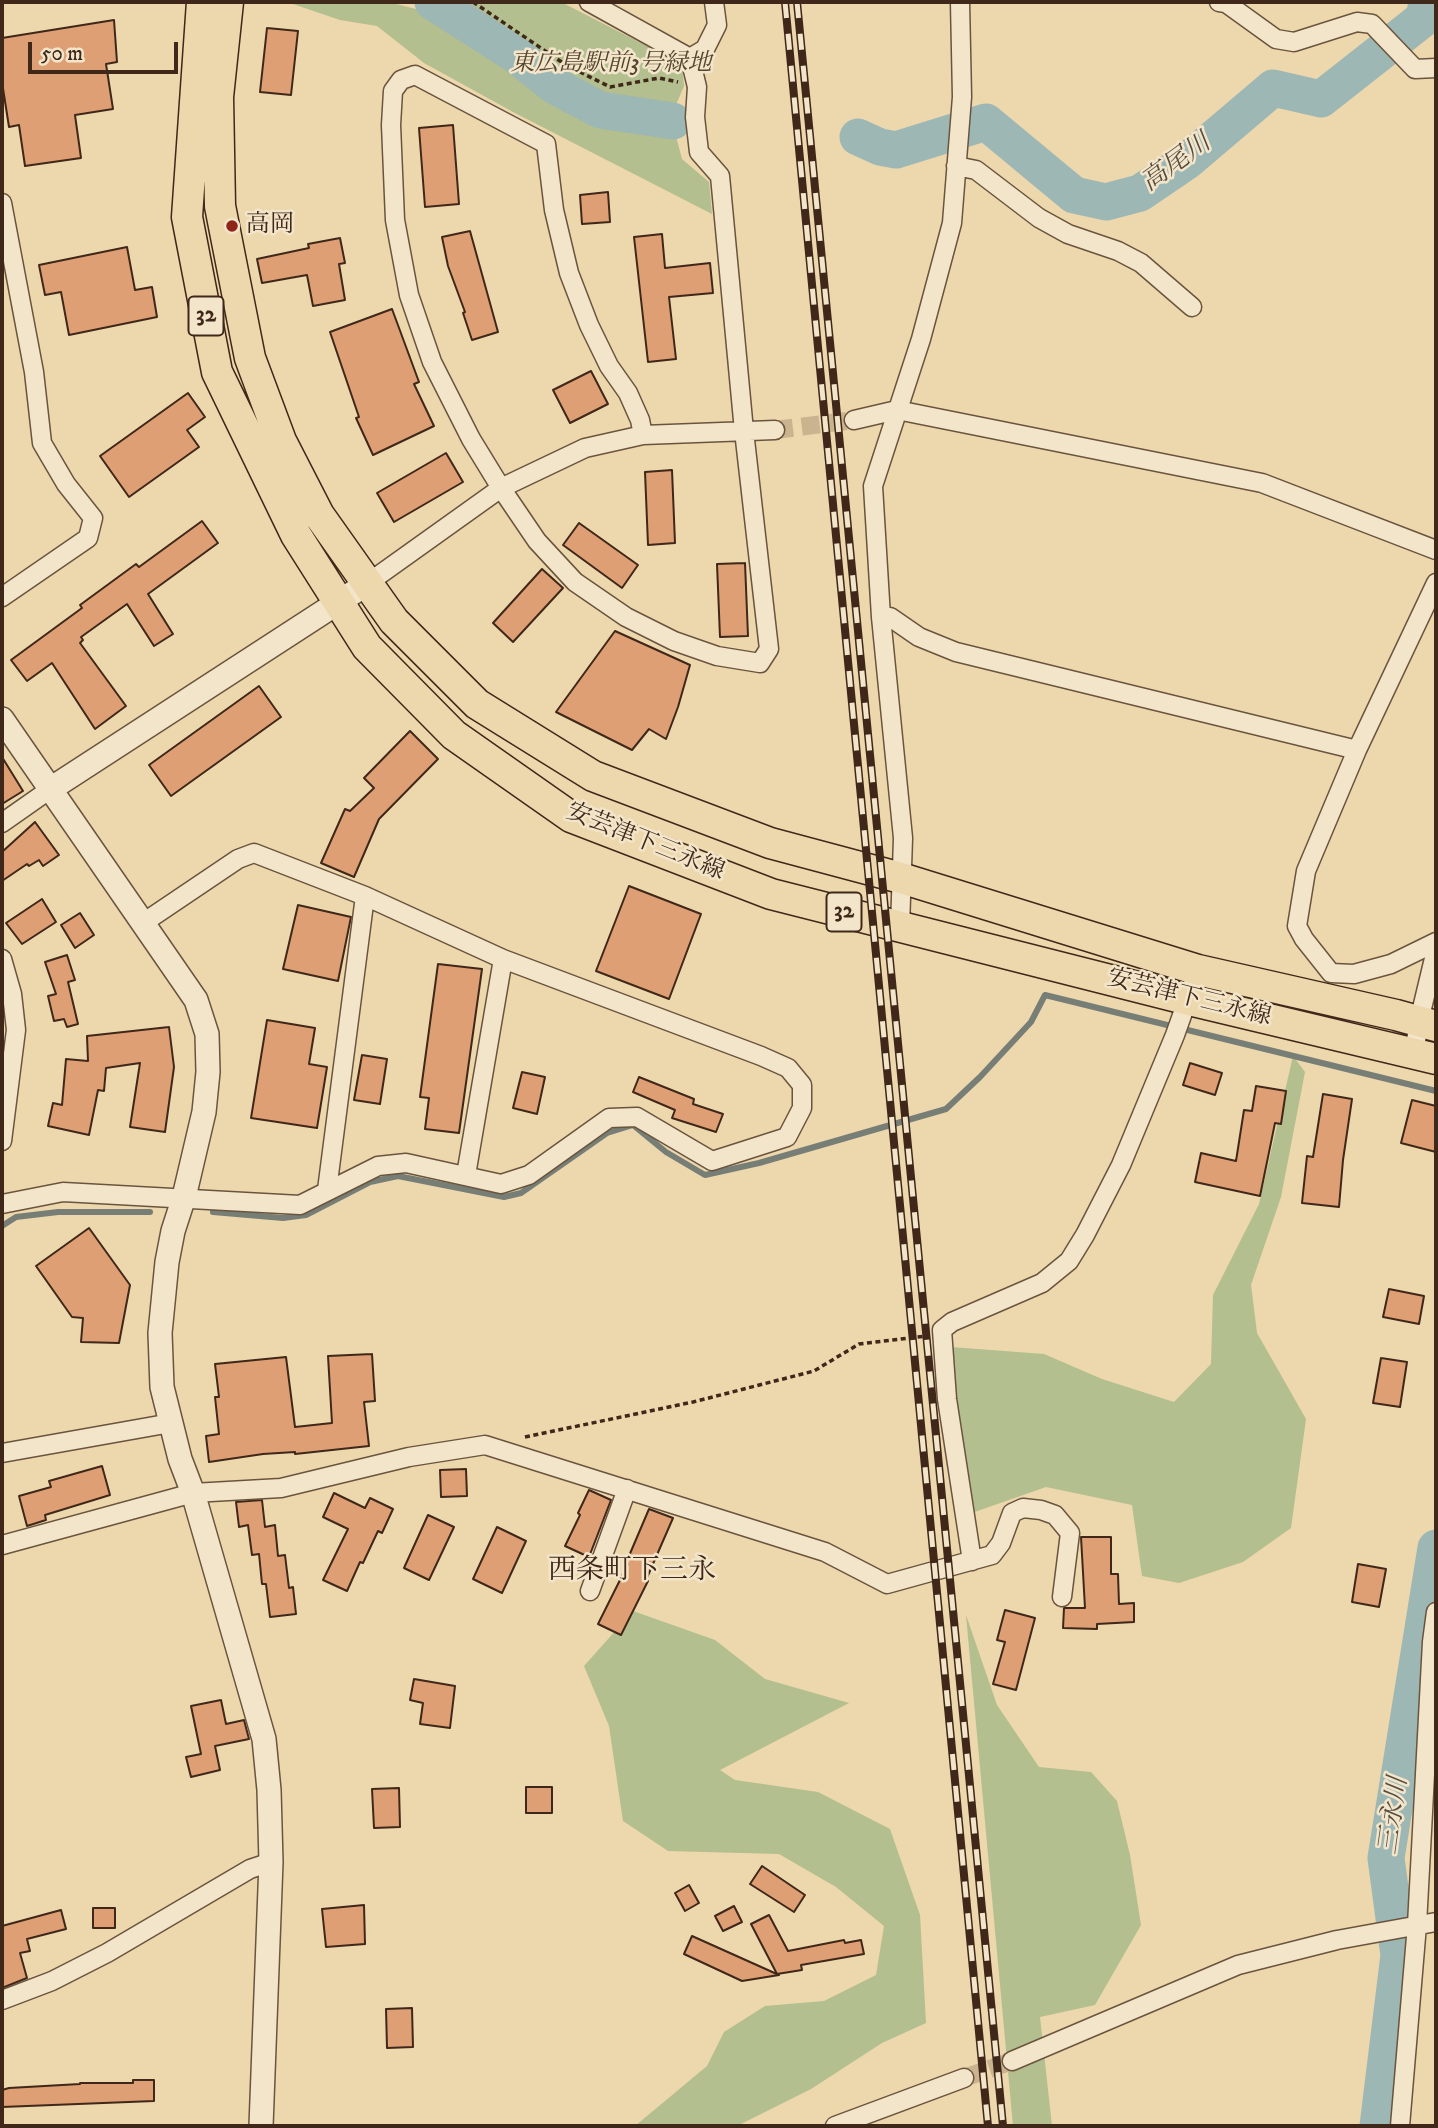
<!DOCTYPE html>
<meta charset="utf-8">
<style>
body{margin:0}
#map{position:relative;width:1438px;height:2128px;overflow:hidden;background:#edd7ad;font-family:"IM FELL DW Pica",serif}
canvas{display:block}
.frame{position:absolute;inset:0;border:4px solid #3f2819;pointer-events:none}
.scale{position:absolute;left:28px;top:42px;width:150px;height:32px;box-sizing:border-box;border:4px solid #3f2819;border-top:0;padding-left:9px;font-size:21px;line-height:24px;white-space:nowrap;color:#3f2819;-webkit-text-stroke:5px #f3e5ca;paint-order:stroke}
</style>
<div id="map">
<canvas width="1438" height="2128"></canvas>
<div class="frame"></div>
<div class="scale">50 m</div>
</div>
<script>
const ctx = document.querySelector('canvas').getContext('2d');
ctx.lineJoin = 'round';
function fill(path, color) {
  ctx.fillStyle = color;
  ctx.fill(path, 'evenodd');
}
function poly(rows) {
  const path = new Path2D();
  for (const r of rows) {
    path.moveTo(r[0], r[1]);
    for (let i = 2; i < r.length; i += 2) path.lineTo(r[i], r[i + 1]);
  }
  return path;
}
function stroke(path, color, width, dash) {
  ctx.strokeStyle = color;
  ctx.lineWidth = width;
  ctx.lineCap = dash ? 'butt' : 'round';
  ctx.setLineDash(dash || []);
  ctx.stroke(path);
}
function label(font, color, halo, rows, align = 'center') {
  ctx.font = font + ' "IM FELL DW Pica","Noto Serif JP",serif';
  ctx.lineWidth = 5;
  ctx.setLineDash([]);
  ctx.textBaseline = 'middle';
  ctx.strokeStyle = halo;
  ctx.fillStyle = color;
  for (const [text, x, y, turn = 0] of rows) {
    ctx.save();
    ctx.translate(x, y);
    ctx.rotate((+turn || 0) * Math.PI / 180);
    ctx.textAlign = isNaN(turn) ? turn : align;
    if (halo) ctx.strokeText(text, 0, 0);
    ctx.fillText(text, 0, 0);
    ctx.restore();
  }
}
const green = poly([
 [287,2,388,2,420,10,441,17,522,74,599,121,637,129,673,125,682,159,709,182,712,214,513,112,424,63,377,26,340,20],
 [447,2,561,2,682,64,684,86,673,112,614,105,560,76],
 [1293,1056,1305,1072,1281,1197,1251,1285,1257,1333,1306,1419,1291,1528,1243,1562,1179,1583,1142,1576,1132,1505,1046,1487,969,1514,951,1347,1044,1354,1102,1379,1174,1402,1211,1364,1213,1295,1259,1204],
 [633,1611,715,1640,765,1679,849,1703,720,1770,735,1780,818,1792,890,1829,920,1915,926,2023,882,2043,811,2089,737,2126,635,2126,707,2066,724,2032,765,2006,824,2001,876,1975,884,1926,836,1887,779,1854,668,1851,623,1821,609,1726,584,1666],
 [966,1615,997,1705,1039,1767,1091,1772,1117,1801,1130,1855,1141,1925,1095,2005,1040,2017,1052,2126,1013,2126]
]);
const stream = poly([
 [213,1212,283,1218,306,1215,370,1182,398,1176,504,1197,521,1193,607,1133,633,1125,666,1152,705,1175,759,1163,946,1109,980,1077,1031,1022,1045,995,1436,1091],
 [2,1226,16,1217,58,1212,150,1212]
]);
const river = poly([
 [433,2,516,55,555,86,600,110,673,121],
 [858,137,880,147,896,150,986,122,1074,195,1106,202,1140,193,1187,161,1273,88,1321,99,1424,18,1427,2],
 [1378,2126,1399,1955,1386,1858,1436,1548]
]);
const building = poly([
 [114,20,117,62,106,64,113,109,75,115,81,158,25,166,19,125,9,127,2,82,2,38,114,20],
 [267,28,298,31,291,95,260,92,267,28],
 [453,125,459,204,425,207,419,128,453,125],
 [608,192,610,222,582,224,580,195,608,192],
 [470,231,498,332,472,340,463,313,465,312,448,266,442,237,470,231],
 [662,234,665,268,710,263,713,293,669,297,676,359,648,362,634,237,662,234],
 [340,238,345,263,339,264,345,300,313,306,307,275,262,283,257,259,309,248,308,244,340,238],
 [127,247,135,290,152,287,157,317,69,335,61,292,45,295,39,265,127,247],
 [392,309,419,382,414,384,434,426,373,455,356,418,359,417,330,332,392,309],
 [591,371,608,404,570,423,553,390,591,371],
 [188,393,205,417,187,430,199,447,129,497,100,456,188,393],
 [446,453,463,482,394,522,377,493,446,453],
 [672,470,675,543,648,545,645,472,672,470],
 [202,521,218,543,148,594,173,634,154,646,127,604,81,637,83,640,80,643,126,706,95,729,52,663,27,681,11,660,82,608,80,605,136,564,139,567,202,521],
 [579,523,638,565,622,588,563,545,579,523],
 [745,563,748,636,720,637,717,564,745,563],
 [542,569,563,588,513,642,493,623,542,569],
 [615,631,690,665,678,707,666,739,649,729,632,750,556,712,615,631],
 [259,686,281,717,171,796,149,765,259,686],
 [410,731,438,759,379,819,354,877,321,863,345,809,350,811,374,788,364,778,410,731],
 [2,757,23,791,2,804,2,757],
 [35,822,59,855,43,866,39,860,29,866,27,864,2,881,2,852,35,822],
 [629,886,701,914,669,999,596,971,629,886],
 [42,899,56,922,22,944,6,923,42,899],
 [298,905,351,917,338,981,283,969,298,905],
 [80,913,94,935,75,948,61,925,80,913],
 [67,955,75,980,68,982,78,1024,67,1027,64,1019,54,1021,48,996,56,994,45,962,67,955],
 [438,964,482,969,459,1133,425,1129,429,1098,420,1097,438,964],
 [267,1020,315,1028,309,1064,327,1067,317,1128,251,1118,267,1020],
 [169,1027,174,1067,165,1132,130,1127,140,1063,106,1068,104,1091,98,1090,89,1135,48,1126,53,1103,62,1105,66,1059,88,1061,87,1036,169,1027],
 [362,1055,387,1059,380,1104,354,1100,362,1055],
 [1190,1063,1222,1073,1215,1095,1183,1085,1190,1063],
 [522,1072,545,1077,537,1114,513,1108,522,1072],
 [639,1077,694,1099,693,1104,723,1114,716,1132,672,1118,675,1110,633,1092,639,1077],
 [1256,1086,1286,1091,1281,1124,1275,1123,1260,1196,1195,1182,1201,1153,1236,1161,1244,1110,1252,1111,1256,1086],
 [1323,1094,1352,1099,1343,1160,1339,1207,1302,1203,1307,1156,1313,1157,1323,1094],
 [1412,1100,1436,1106,1436,1152,1401,1143,1412,1100],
 [89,1228,130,1285,119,1343,81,1342,83,1318,72,1317,36,1266,89,1228],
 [1389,1289,1424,1296,1419,1324,1383,1317,1389,1289],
 [372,1354,375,1401,364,1402,369,1446,295,1454,295,1452,263,1454,209,1462,206,1436,219,1434,215,1397,219,1397,215,1364,286,1357,295,1427,332,1423,328,1356,372,1354],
 [1381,1358,1407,1362,1400,1407,1373,1403,1381,1358],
 [102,1466,110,1495,45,1515,46,1520,27,1526,19,1496,51,1487,49,1481,102,1466],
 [466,1469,467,1496,441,1497,440,1470,466,1469],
 [589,1490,611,1500,589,1557,565,1546,580,1515,578,1513,589,1490],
 [334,1493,365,1508,370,1498,393,1509,382,1533,378,1531,363,1563,360,1562,347,1591,323,1580,348,1529,323,1517,334,1493],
 [262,1500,265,1527,275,1525,278,1556,285,1555,289,1588,293,1587,296,1614,270,1617,266,1584,262,1584,259,1554,252,1555,248,1525,239,1527,236,1502,262,1500],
 [649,1509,673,1518,646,1580,648,1581,621,1635,598,1624,628,1564,626,1563,649,1509],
 [428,1515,454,1527,429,1580,404,1568,428,1515],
 [497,1527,526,1541,502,1593,473,1579,497,1527],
 [1081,1537,1111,1537,1111,1574,1118,1574,1119,1604,1134,1603,1134,1622,1097,1624,1097,1629,1063,1628,1064,1608,1085,1608,1081,1537],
 [1358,1564,1386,1569,1379,1607,1352,1602,1358,1564],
 [1005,1610,1035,1618,1016,1690,993,1684,1005,1642,997,1640,1005,1610],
 [414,1679,455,1686,450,1728,420,1724,423,1703,410,1700,414,1679],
 [221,1700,226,1724,244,1720,249,1739,215,1746,220,1770,191,1777,186,1757,201,1754,191,1706,221,1700],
 [526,1787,552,1787,552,1813,526,1813,526,1787],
 [399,1788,400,1827,374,1828,372,1789,399,1788],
 [762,1866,805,1895,794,1912,750,1884,762,1866],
 [689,1885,699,1903,685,1911,675,1893,689,1885],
 [364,1905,365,1944,326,1947,322,1909,364,1905],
 [734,1906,742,1922,723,1931,715,1916,734,1906],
 [93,1908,115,1908,115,1928,93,1928,93,1908],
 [61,1910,66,1929,27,1939,30,1951,20,1953,27,1978,2,1988,2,1926,61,1910],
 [769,1915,788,1951,844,1940,845,1943,861,1940,864,1954,801,1965,802,1970,777,1974,751,1924,769,1915],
 [692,1936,779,1975,742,1981,684,1954,692,1936],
 [412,2008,413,2047,387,2048,386,2009,412,2008],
 [133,2080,154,2080,154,2101,2,2107,2,2090,9,2088,80,2084,80,2083,133,2083,133,2080]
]);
const minorTunnel = poly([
 [775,430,854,420],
 [964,2078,1012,2061]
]);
const path = poly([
 [473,2,566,65,610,87,659,78,678,82],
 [525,1437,693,1402,814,1371,859,1344,926,1336]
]);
const minor = poly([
 [589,2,690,58,697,87,695,117,699,152,720,176,744,431,769,649,760,663,717,656,674,641,626,617,575,582,537,541,501,488,471,439,432,362,409,295,395,220,391,125,393,91,401,80,415,75,546,144,554,210,569,273,589,325,609,366,628,393,640,420,643,435],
 [1219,2,1226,3,1276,39,1294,42,1357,22,1372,24,1415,69,1436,68],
 [690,58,705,49,717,25,714,2],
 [956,166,976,170,1039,218,1068,234,1118,251,1141,263,1192,307],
 [2,203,34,372,42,443,66,484,93,518,88,538,2,597],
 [854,420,897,410,1262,483,1436,550],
 [368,583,501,488,585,448,643,435,775,430],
 [1436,583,1357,750,1306,871,1297,926,1304,939,1331,973,1354,974,1391,964,1436,942],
 [881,617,890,617,919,637,956,652,1357,750],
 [2,823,49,790],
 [900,927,903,838,881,617,873,486,921,339,952,223,962,97,960,2],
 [2,959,12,994,16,1030,2,1141],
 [1414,1054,1419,1021,1436,950],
 [466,1175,503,959],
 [327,1190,365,896],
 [2,1204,63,1192,300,1205,378,1166,406,1163,501,1184,529,1175,609,1118,637,1117,712,1161,787,1137,802,1108,802,1085,788,1068,761,1056,503,959,365,896,254,853,238,859,143,923],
 [2,1453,171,1423],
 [2,1545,193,1493,281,1488,409,1457,485,1445,825,1552,887,1584,992,1555,1001,1543,1012,1513,1023,1508,1041,1510,1055,1515,1070,1533,1062,1597],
 [972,1561,947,1399,942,1330,952,1322,1042,1283,1069,1261,1085,1235,1121,1165,1175,1035,1198,970],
 [590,1591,627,1489],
 [2,2000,52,1981,107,1953,250,1869,271,1862],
 [1012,2061,1238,1965,1337,1940,1436,1922],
 [835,2126,964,2078],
 [1400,2126,1417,1925,1432,1642,1436,1612]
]);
const tertiary = poly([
 [2,719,196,1000,207,1034,208,1072,204,1112,184,1197,173,1231,167,1262,160,1333,162,1387,180,1459,193,1493,264,1739,269,1790,271,1862,261,2126],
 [49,790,368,583]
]);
const primary = poly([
 [202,2,187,217,217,372,296,535,367,647,454,735,571,817,771,894,1189,1000,1436,1059],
 [228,2,218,97,220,206,250,358,281,441,319,515,394,621,477,704,593,776,770,843,901,878,1198,970,1396,1015,1436,1026]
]);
const rail = poly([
 [785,2,988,2126],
 [797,2,1003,2126]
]);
const markers = [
 [232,226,7,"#8f2418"]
];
const shields = [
 [206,316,35],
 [844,912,35]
];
const shieldNames = [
 ["32",206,316],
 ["32",844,912]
];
const parkNames = [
 ["東広島駅前3号緑地",611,65]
];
const poiNames = [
 ["高岡",246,226]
];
const streetNames = [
 ["安芸津下三永線",645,843,22],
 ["安芸津下三永線",1189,999,14]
];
const waterNames = [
 ["高尾川",1177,164,-36],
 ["三永川",1395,1816,-82]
];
const quarterNames = [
 ["西条町下三永",632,1572]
];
fill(green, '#b3bf8e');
stroke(stream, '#777e76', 6);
stroke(river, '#9db7b4', 37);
fill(building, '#df9f74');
stroke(building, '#3f2819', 2);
stroke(minorTunnel, '#cab48f', 18, [18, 9]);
stroke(minor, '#6a543e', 21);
stroke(tertiary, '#6a543e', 26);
stroke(primary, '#3f2819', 33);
stroke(path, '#3f2819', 3.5, [5, 3.5]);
stroke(minor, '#f3e5ca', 18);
stroke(tertiary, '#f3e5ca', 23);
stroke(primary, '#edd7ad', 30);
stroke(rail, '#3f2819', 8);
stroke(rail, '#f3e5ca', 5, [16]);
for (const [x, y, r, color] of markers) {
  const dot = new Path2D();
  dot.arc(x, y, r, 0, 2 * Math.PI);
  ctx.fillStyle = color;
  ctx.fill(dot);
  stroke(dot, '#f3e5ca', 2.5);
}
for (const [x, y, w] of shields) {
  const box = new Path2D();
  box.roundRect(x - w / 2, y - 19.5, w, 39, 5);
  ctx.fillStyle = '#f3e5ca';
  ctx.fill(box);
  stroke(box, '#3f2819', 2);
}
label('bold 23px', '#3f2819', null, shieldNames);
label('italic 24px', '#564630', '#f3e5ca', parkNames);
label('24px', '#3f2819', '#f3e5ca', poiNames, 'left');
label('24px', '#3f2819', '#f3e5ca', streetNames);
label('italic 26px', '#564c40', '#f3e5ca', waterNames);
label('28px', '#3f2819', '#f3e5ca', quarterNames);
</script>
